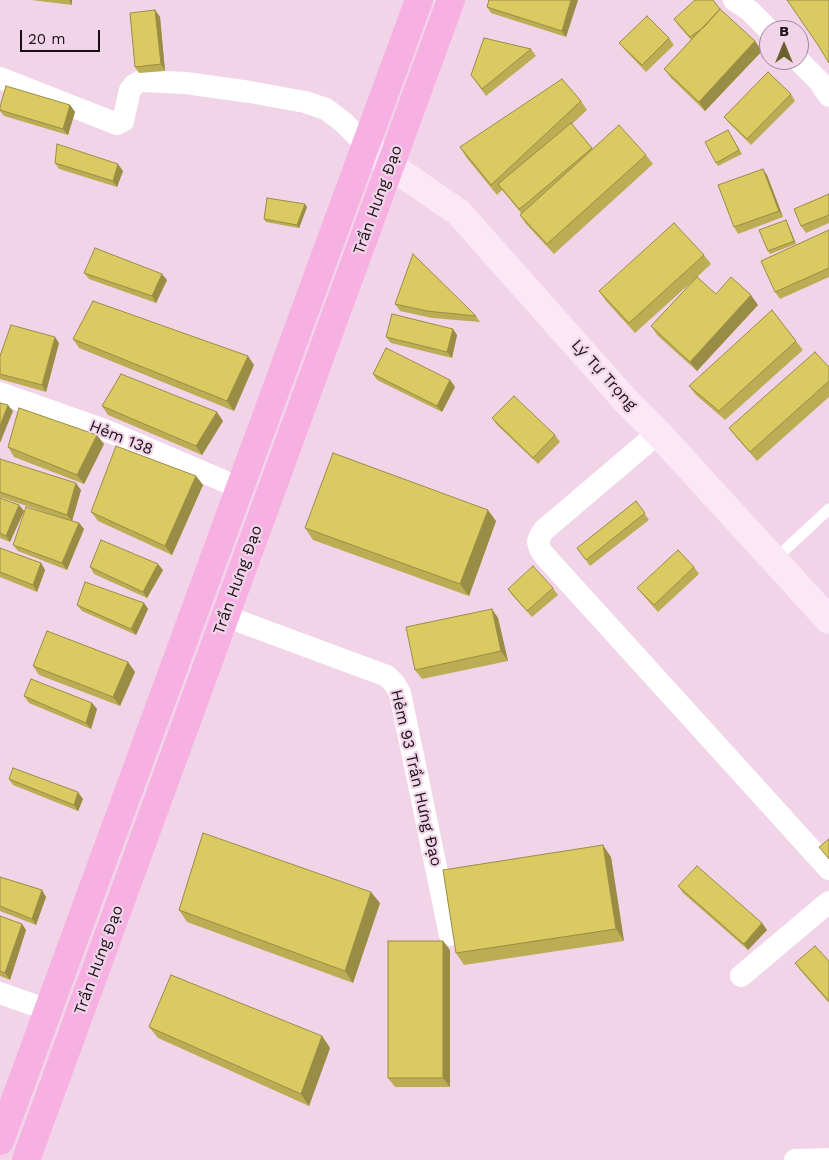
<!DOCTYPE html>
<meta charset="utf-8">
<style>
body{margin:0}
#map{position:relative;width:829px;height:1160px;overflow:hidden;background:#f2d4e9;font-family:"Work Sans",sans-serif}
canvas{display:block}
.north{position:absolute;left:759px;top:20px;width:50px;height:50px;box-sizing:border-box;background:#f2d4e9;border:1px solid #9c8695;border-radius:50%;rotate:0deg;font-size:14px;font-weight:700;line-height:20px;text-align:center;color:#1a1018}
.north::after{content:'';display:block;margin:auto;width:18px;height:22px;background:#69602d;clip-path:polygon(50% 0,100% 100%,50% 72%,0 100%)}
.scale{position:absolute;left:20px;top:30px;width:80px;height:22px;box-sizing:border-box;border:2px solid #1a1018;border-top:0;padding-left:6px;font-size:15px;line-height:18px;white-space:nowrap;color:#1a1018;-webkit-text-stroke:4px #f2d4e9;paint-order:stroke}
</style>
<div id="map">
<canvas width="829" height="1160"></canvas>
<div class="north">B</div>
<div class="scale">20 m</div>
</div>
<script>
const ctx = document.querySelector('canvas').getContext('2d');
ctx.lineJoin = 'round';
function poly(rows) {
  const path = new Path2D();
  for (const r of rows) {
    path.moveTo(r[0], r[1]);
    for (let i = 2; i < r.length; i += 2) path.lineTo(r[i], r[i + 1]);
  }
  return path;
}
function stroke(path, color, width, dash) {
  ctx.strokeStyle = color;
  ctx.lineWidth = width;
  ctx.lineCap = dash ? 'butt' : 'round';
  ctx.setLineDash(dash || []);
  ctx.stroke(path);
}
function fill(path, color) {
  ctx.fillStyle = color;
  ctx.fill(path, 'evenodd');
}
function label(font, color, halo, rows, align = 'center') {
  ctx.font = font + ' "Work Sans",sans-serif';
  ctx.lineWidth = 4.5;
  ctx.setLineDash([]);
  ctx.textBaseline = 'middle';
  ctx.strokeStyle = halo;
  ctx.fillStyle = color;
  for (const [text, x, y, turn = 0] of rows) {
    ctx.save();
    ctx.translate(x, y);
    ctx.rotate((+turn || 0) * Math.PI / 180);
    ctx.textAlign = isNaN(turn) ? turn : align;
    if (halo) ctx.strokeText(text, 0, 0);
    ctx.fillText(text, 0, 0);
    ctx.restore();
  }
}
const lane = poly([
 [774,560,829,509]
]);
const street = poly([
 [734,0,750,11,769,30],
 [798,60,819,81,829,96],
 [0,78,117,124,123,121,130,90,134,85,141,81,186,83,250,92,305,102,326,109,343,122,366,145],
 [0,393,105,430,240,488],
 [658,433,544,530,540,536,538,542,540,549,544,555,829,869],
 [225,616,387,676,394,683,400,693,450,935],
 [741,976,829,902],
 [0,993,48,1010],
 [795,1160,829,1159]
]);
const secondary = poly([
 [366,145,391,166,458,212,626,401,658,433,829,620]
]);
const highway = poly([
 [0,1141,419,0],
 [26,1160,451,0]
]);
const wall = poly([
 [31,0,72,0,72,5],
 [489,0,578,0,566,37,491,13,487,7],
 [720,9,762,51,705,111,671,78,664,69,691,40,678,25,674,19],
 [155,10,160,17,165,71,139,73,135,67],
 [669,38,674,45,646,72,624,49,619,43],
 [531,49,536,56,486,96,471,75],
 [791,94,795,101,751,145,729,123,724,117],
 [581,101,587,110,572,124,593,149,646,155,653,164,554,254,526,224,520,215,521,213,502,190,497,195,466,157,460,147],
 [70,105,75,112,68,135,4,116,0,111,0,107],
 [728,130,742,154,718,166,716,163],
 [55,163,123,171,117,187,59,169],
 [767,175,783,217,738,234,734,227],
 [829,194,829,223,806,233,801,226],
 [307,207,299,228,266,222,264,219],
 [788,224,796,244,770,254,768,251],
 [829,230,829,277,780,299,775,292],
 [704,255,711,264,697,277,716,294,758,305,697,371,658,336,651,326,695,279,635,333,606,301,599,291],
 [84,273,167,280,156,303,89,279],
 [395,304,476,316,480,322,432,318,400,311],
 [453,329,457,335,452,358,391,343,386,337],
 [73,339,254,365,234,411,79,348],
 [796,341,803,350,725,420,696,395,689,386],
 [59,343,46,392,0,379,0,356],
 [829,367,829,397,757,461,736,437,729,428],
 [373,374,450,380,455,387,442,412,377,380],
 [102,406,223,421,202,455,108,415],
 [492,418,555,435,560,442,538,464,497,425],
 [104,444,84,484,14,457,8,447],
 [0,459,81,490,72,521,79,523,84,529,67,570,18,551,13,545,65,519,0,497],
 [196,476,203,485,172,555,98,521,91,512],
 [0,498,19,505,24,511,10,542,0,538],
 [636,501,649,520,590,566,577,548],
 [496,521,469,596,313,540,305,528],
 [0,548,41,563,45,570,37,592,0,577],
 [90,567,163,570,147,598,94,574],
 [694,567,699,574,658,612,642,594,637,588],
 [553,588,558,595,532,617,512,595,508,589],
 [144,603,148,609,136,635,82,611,77,605],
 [492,609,498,618,508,661,422,679,415,670],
 [128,662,135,672,120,706,39,675,33,666],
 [24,696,92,703,97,709,91,729,29,703],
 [9,779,83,799,78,811,13,785],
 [611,857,624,941,464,965,456,953],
 [0,877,42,890,46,897,36,925,0,911],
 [678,886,762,923,767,930,748,950,683,893],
 [380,903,353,983,187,922,179,910],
 [0,916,22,924,26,930,10,980,0,976],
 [443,941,450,950,450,1087,395,1087,388,1078],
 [829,961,829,1003,800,970,795,963],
 [149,1027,322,1036,330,1048,309,1106,158,1038]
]);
const shadedWall = poly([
 [69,0,72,0,72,5],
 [571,0,578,0,566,37,562,31],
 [155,10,160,17,165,71,161,64],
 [755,41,762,51,705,111,699,102],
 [70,105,75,112,68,135,63,129],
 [118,164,123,171,117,187,113,181],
 [763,169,767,175,783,217,779,211],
 [305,204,307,207,299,228,297,225],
 [786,220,788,224,796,244,794,241],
 [162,274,167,280,156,303,152,296],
 [751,295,758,305,697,371,690,362],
 [453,329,457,335,452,358,447,352],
 [55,337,59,343,46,392,42,385],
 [248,356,254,365,234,411,227,401],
 [450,380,455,387,442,412,437,406],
 [8,405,13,411,0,443,0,426],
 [217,412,223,421,202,455,196,446],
 [97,435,104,444,84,484,77,475],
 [196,476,203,485,172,555,165,546],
 [76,483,81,490,72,521,67,515],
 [19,505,24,511,10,542,6,536],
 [488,510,496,521,469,596,460,584],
 [79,523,84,529,67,570,62,563],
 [41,563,45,570,37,592,33,585],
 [158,564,163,570,147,598,143,592],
 [144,603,148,609,136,635,131,629],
 [492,609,498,618,508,661,501,651],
 [128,662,135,672,120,706,113,697],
 [92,703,97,709,91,729,86,723],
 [78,792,83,799,78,811,74,805],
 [603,845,611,857,624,941,616,929],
 [42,890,46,897,36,925,32,919],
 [371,892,380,903,353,983,345,971],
 [762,923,767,930,748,950,744,944],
 [22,924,26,930,10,980,5,973],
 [443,941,450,950,450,1087,443,1078],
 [322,1036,330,1048,309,1106,301,1094]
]);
const building = poly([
 [489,0,571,0,562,31,487,7,489,0],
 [695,0,713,0,720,9,704,27,690,37,674,19,695,0],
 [787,0,829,0,829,63,818,45,787,0],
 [720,9,755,41,699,102,664,69,720,9],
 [155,10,161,64,135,67,130,13,155,10],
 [647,16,669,38,642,65,619,43,647,16],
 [484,38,531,49,482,89,471,75,484,38],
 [768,72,791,94,747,139,724,117,768,72],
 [562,79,581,101,491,185,460,147,562,79],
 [6,86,70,105,63,129,0,110,0,107,6,86],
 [571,123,592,148,527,203,519,209,498,184,571,123],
 [619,125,646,155,547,244,520,215,619,125],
 [728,130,739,150,716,163,705,142,728,130],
 [57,144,118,164,113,181,55,163,57,144],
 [763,169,779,211,734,227,718,185,763,169],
 [829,194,829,215,801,226,794,209,829,194],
 [267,198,305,204,297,225,264,219,267,198],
 [786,220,794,241,768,251,759,230,786,220],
 [674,223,704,255,629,323,599,291,674,223],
 [829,230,829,268,775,292,761,261,829,230],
 [95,248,162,274,152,296,84,273,95,248],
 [413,254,476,316,427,311,395,304,413,254],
 [697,277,716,294,731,277,751,295,690,362,651,326,697,277],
 [93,301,248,356,227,401,73,339,93,301],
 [772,310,796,341,719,411,689,386,772,310],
 [392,314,453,329,447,352,386,337,392,314],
 [11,325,55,337,42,385,0,374,0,356,11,325],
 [386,348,450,380,437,406,373,374,386,348],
 [815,352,829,367,829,381,750,452,729,428,815,352],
 [121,374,217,412,196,446,102,406,121,374],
 [514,396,555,435,533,458,492,418,514,396],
 [0,403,8,405,0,426,0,403],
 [19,408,97,435,77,475,8,447,19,408],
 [116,446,196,476,165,546,91,512,116,446],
 [333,453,488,510,460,584,305,528,333,453],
 [0,459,76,483,67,515,0,492,0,459],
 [0,498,19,505,6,536,0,533,0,498],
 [636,501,645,513,586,560,577,548,636,501],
 [26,507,79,523,62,563,13,545,26,507],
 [101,540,158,564,143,592,90,567,101,540],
 [0,548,41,563,33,585,0,572,0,548],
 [678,550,694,567,654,605,637,588,678,550],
 [533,566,553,588,527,611,508,589,533,566],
 [85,582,144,603,131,629,77,605,85,582],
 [492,609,501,651,415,670,406,627,492,609],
 [47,631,128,662,113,697,33,666,47,631],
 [31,679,92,703,86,723,24,696,31,679],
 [13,768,78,792,74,805,9,779,13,768],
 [203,833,371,892,345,971,179,910,203,833],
 [829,839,829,859,819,847,829,839],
 [603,845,616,929,456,953,443,870,603,845],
 [697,866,762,923,744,944,678,886,697,866],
 [0,877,42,890,32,919,0,906,0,877],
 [0,916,22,924,5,973,0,971,0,916],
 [388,941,443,941,443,1078,388,1078,388,941],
 [815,946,829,961,829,1001,795,963,815,946],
 [171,975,322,1036,301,1094,149,1027,171,975]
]);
const streetNames = [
 ["Trần Hưng Đạo",378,200,-70],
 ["Lý Tự Trọng",604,375,48],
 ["Hẻm 138",121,438,22],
 ["Trần Hưng Đạo",238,580,-70],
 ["Hẻm 93 Trần Hưng Đạo",416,778,77],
 ["Trần Hưng Đạo",99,960,-70]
];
stroke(lane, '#fff', 11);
stroke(street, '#fff', 22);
stroke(secondary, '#fce7f6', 28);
stroke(highway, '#f6b0e2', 28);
fill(wall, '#bcad54');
fill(shadedWall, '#998d45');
fill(building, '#dbc962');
stroke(building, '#998d45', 1);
label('16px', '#1a1018', '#f2d4e9', streetNames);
</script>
